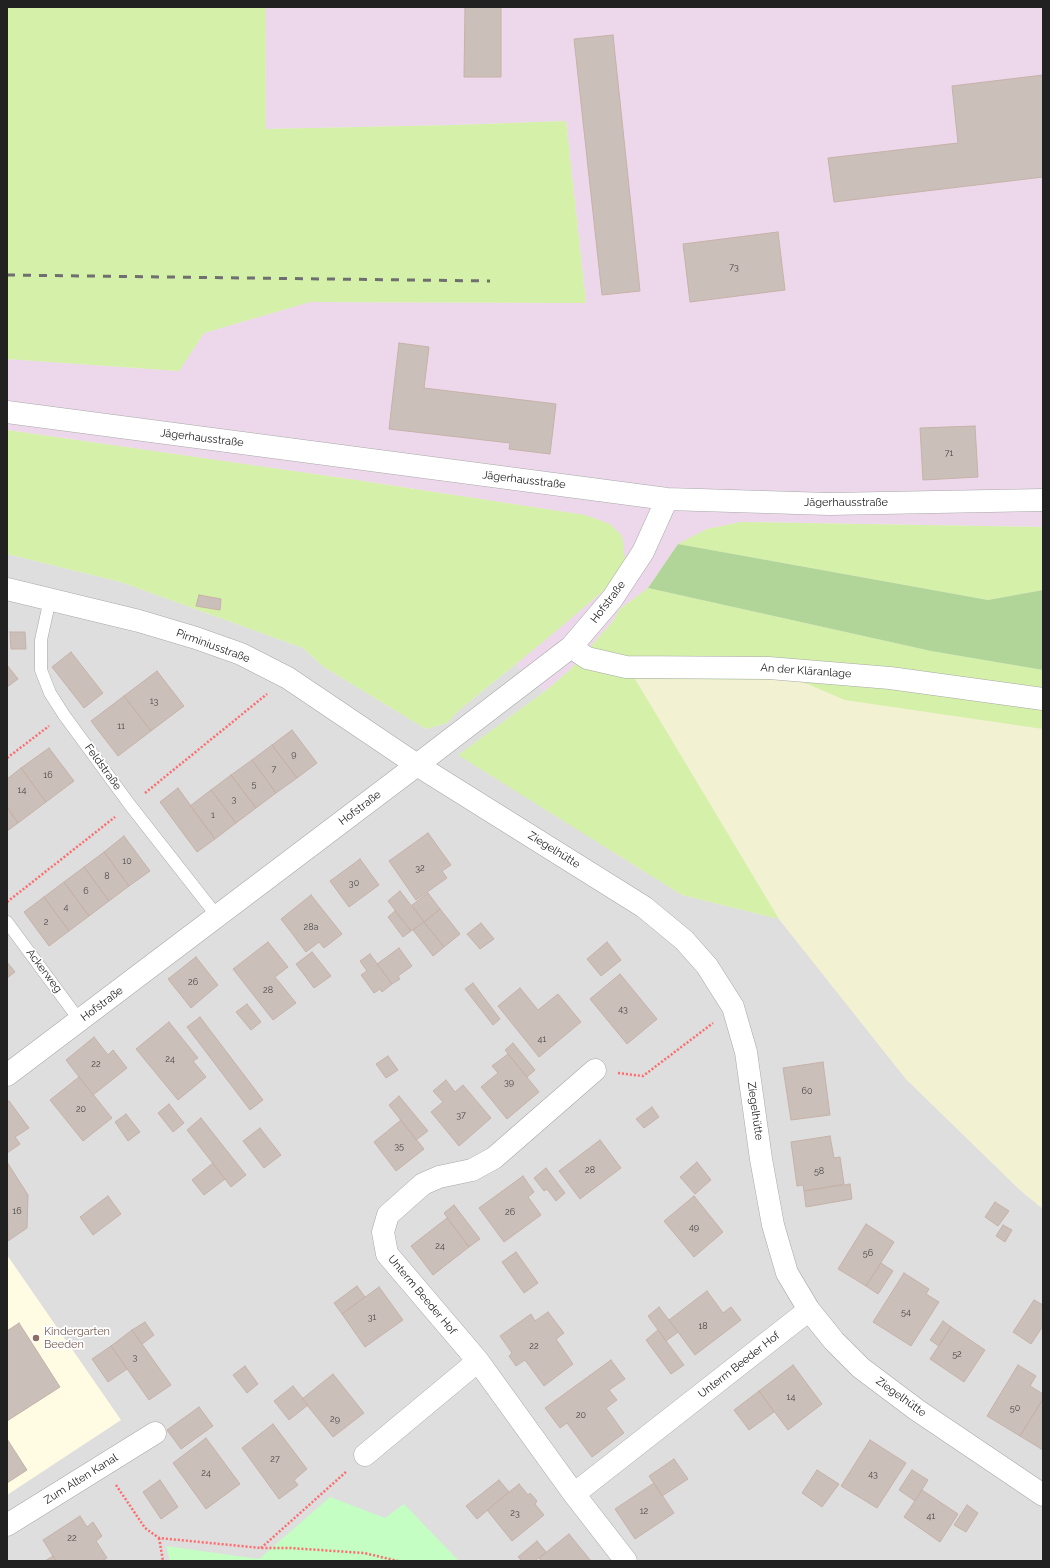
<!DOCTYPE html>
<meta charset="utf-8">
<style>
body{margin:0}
#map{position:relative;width:1050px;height:1568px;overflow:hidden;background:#f2ede7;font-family:Raleway,sans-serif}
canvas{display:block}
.frame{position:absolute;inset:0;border:8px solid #212121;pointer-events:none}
</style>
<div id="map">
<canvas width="1050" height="1568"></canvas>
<div class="frame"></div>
</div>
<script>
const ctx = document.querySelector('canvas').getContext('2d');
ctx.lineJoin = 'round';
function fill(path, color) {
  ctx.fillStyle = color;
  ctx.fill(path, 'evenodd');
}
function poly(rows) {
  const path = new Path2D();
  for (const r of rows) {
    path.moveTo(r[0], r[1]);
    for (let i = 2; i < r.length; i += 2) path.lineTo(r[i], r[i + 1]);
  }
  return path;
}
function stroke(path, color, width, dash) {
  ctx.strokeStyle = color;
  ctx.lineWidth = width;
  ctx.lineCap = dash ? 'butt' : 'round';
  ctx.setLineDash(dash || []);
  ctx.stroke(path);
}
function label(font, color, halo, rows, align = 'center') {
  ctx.font = font + ' Raleway,sans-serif';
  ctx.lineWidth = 3.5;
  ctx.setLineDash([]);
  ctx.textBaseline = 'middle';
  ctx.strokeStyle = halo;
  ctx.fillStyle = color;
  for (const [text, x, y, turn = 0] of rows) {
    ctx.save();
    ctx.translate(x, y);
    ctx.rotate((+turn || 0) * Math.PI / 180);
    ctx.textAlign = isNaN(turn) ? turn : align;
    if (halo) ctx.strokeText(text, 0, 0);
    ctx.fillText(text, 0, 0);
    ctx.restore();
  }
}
const residential = poly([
 [7,554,121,582,303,648,324,667,426,729,447,723,458,711,516,664,544,692,459,755,682,895,779,919,906,1079,1019,1189,1043,1209,1043,1561,7,1561]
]);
const industrial = poly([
 [266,7,1043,7,1043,527,741,522,707,529,678,544,648,588,620,609,613,621,571,669,544,692,516,664,610,585,610,524,585,515,356,480,7,430,7,359,179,371,204,333,310,302,586,303,566,121,455,125,265,129]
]);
const education = poly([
 [7,1255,121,1420,7,1495]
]);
const farmland = poly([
 [634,679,799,680,983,720,1043,729,1043,1209,1019,1189,906,1079,779,919]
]);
const grass = poly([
 [7,7,266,7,265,129,455,125,566,121,586,303,310,302,204,333,179,371,7,359],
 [7,430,356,480,585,515,610,524,622,536,625,560,610,585,549,637,458,711,447,723,426,729,324,667,303,648,121,582,7,554],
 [741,522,1043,527,1043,590,988,600,678,544,707,529],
 [648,588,931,651,1043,670,1043,729,845,700,798,680,635,679,779,919,682,895,458,755,544,692,571,669,613,621,620,609]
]);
const forest = poly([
 [678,544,988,600,1043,590,1043,670,931,651,648,588]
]);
const park = poly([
 [330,1497,385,1518,404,1504,459,1561,170,1561,166,1546,259,1559]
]);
const building = poly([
 [465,7,501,7,501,77,464,77,465,7],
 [613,35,640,291,602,295,574,39,613,35],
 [1043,75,1043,177,834,202,828,158,958,143,952,86,1043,75],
 [778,232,785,290,690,302,683,244,778,232],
 [399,343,429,347,424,388,556,404,550,454,509,449,510,443,389,429,399,343],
 [975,426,978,477,923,480,920,428,975,426],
 [199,595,221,599,220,610,196,606,199,595],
 [10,632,25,632,26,649,11,649,10,632],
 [71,652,103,693,84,708,52,667,71,652],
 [7,665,18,679,7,687,7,665],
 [157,671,184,706,151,731,124,696,157,671],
 [124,696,151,731,118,756,91,721,124,696],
 [292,730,317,763,297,778,272,745,292,730],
 [272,745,297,778,276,793,252,760,272,745],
 [49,748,74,781,46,802,21,768,49,748],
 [252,760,276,793,256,808,231,775,252,760],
 [21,768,46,802,18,823,7,807,7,779,21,768],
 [231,775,256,808,236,823,211,790,231,775],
 [178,788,215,839,197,852,160,802,178,788],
 [211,790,236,823,215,839,190,806,211,790],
 [7,807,18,823,7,831,7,807],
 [428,833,451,865,442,871,447,878,416,900,389,861,428,833],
 [124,836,150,871,129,886,104,852,124,836],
 [104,852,129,886,109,901,84,867,104,852],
 [360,859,379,885,349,907,330,881,360,859],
 [84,867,109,901,89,916,64,882,84,867],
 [64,882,89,916,69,931,44,897,64,882],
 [400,891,424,922,411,931,388,901,400,891],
 [428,893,440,909,424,922,412,905,428,893],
 [311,895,342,934,324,948,319,942,306,952,281,919,311,895],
 [44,897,69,931,49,946,24,912,44,897],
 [440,909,460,934,444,947,424,922,440,909],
 [395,911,411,931,403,937,388,917,395,911],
 [424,922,444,947,433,956,413,930,424,922],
 [481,923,494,939,480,949,467,934,481,923],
 [268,942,288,967,275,977,296,1003,273,1020,233,969,268,942],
 [607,942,621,960,601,976,587,959,607,942],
 [399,948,412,966,398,976,400,979,392,984,377,964,399,948],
 [312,952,331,976,314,988,296,964,312,952],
 [370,954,392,984,382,992,380,989,374,993,361,975,367,971,360,961,370,954],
 [196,957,218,985,191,1008,168,979,196,957],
 [7,962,15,972,7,978,7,962],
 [620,974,657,1019,627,1044,590,999,620,974],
 [473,983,500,1019,493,1025,465,989,473,983],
 [520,988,538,1010,558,994,581,1022,539,1057,498,1006,520,988],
 [247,1004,261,1022,251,1030,236,1012,247,1004],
 [200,1017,263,1100,250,1110,187,1027,200,1017],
 [169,1022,198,1058,193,1061,206,1077,178,1100,136,1049,169,1022],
 [94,1037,108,1055,113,1050,127,1068,93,1095,66,1060,94,1037],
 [513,1043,535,1070,527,1077,505,1050,513,1043],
 [508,1054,539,1092,507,1119,481,1087,498,1073,492,1066,508,1054],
 [388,1056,398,1070,386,1078,376,1064,388,1056],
 [823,1062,830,1115,791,1120,783,1068,823,1062],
 [79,1077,112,1118,83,1141,50,1100,79,1077],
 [446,1080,455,1092,463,1085,491,1118,459,1146,431,1112,443,1102,433,1091,446,1080],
 [399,1096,428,1131,416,1140,389,1105,399,1096],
 [9,1101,29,1128,15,1137,20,1144,7,1153,7,1102,9,1101],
 [169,1104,184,1123,173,1132,158,1113,169,1104],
 [652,1107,659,1117,644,1128,636,1119,652,1107],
 [126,1114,140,1132,128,1141,115,1122,126,1114],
 [201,1118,246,1175,231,1187,187,1130,201,1118],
 [401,1120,424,1149,396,1171,374,1142,401,1120],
 [260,1128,281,1155,264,1168,243,1141,260,1128],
 [830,1136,834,1158,840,1157,844,1184,804,1191,803,1185,797,1186,791,1142,830,1136],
 [600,1140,621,1168,580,1199,559,1171,600,1140],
 [7,1162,28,1195,27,1228,8,1241,7,1162],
 [697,1162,711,1180,695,1194,680,1177,697,1162],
 [213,1163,225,1179,204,1195,192,1180,213,1163],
 [546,1168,565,1193,556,1201,547,1189,544,1191,534,1178,546,1168],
 [523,1176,534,1192,528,1197,541,1215,504,1242,479,1208,523,1176],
 [850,1184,852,1199,806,1207,804,1191,850,1184],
 [108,1196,121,1214,93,1235,80,1217,108,1196],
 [694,1196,723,1232,694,1257,664,1221,694,1196],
 [995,1202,1009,1211,998,1226,985,1217,995,1202],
 [454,1205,480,1239,469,1247,444,1213,454,1205],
 [447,1218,469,1247,433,1275,411,1246,447,1218],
 [866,1224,894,1242,866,1286,838,1269,866,1224],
 [1003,1225,1012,1230,1005,1242,996,1236,1003,1225],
 [516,1252,538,1283,524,1293,502,1262,516,1252],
 [881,1263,893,1271,878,1294,866,1286,881,1263],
 [904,1273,929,1289,926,1294,939,1302,911,1346,873,1322,904,1273],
 [357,1286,365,1297,342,1314,334,1303,357,1286],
 [379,1287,403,1320,365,1347,342,1314,379,1287],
 [707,1291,723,1313,731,1307,741,1320,695,1355,669,1320,707,1291],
 [1034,1300,1043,1305,1043,1326,1031,1344,1013,1332,1034,1300],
 [659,1307,678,1332,666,1341,648,1316,659,1307],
 [548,1312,564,1333,556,1339,573,1364,544,1386,525,1360,516,1366,509,1356,512,1353,500,1336,531,1314,535,1321,548,1312],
 [943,1321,951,1327,939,1346,930,1340,943,1321],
 [145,1322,154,1335,142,1344,132,1330,145,1322],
 [19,1323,60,1387,7,1421,7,1331,19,1323],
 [951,1327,985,1350,964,1382,930,1359,951,1327],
 [132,1330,171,1385,149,1400,111,1346,132,1330],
 [658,1330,684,1365,671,1374,646,1340,658,1330],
 [111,1346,127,1369,108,1382,92,1359,111,1346],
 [611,1360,625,1379,609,1390,617,1400,606,1408,624,1433,592,1457,567,1423,560,1428,545,1408,611,1360],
 [793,1365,822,1404,788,1430,759,1391,793,1365],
 [1018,1365,1036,1376,1030,1386,1043,1394,1043,1399,1020,1436,987,1416,1018,1365],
 [245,1366,258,1384,247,1393,233,1375,245,1366],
 [333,1374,364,1413,333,1437,302,1399,333,1374],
 [293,1386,308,1405,289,1420,274,1401,293,1386],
 [759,1391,774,1412,749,1430,734,1410,759,1391],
 [1043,1399,1043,1450,1020,1436,1043,1399],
 [199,1407,213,1426,181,1449,167,1430,199,1407],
 [273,1424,307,1469,294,1480,298,1485,279,1499,242,1448,273,1424],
 [206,1438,240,1484,206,1509,173,1463,206,1438],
 [7,1439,27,1470,7,1483,7,1439],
 [870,1440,906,1463,877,1508,841,1486,870,1440],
 [674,1459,688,1479,662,1496,649,1476,674,1459],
 [817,1470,839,1484,822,1507,802,1493,817,1470],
 [912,1470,928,1480,915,1501,899,1490,912,1470],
 [160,1480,178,1507,161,1519,143,1492,160,1480],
 [499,1480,509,1492,477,1519,466,1506,499,1480],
 [654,1483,674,1513,635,1539,615,1509,654,1483],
 [519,1484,528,1495,530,1493,537,1501,535,1504,544,1515,512,1541,487,1510,519,1484],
 [922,1490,958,1514,940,1542,904,1517,922,1490],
 [967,1505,978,1513,966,1532,954,1525,967,1505],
 [80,1516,87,1527,93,1522,102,1536,96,1541,107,1558,102,1561,56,1561,43,1540,80,1516],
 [569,1534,591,1561,541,1561,539,1558,569,1534],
 [537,1541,546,1552,535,1561,522,1561,518,1557,537,1541],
 [53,1556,56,1561,45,1561,53,1556]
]);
const path = poly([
 [7,758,49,726],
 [145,793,267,694],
 [7,902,115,817],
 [618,1073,643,1076,713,1023],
 [116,1485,145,1528,159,1538,261,1548,290,1548,364,1553,398,1561],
 [159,1538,163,1561],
 [261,1548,347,1471]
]);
const service = poly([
 [50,599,41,640,41,670,50,693,64,715,130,805,217,916],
 [7,922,80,1021]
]);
const minor = poly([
 [7,412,667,499,829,504,1043,500],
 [7,589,139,621,196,638,241,654,288,678,417,765,644,907,684,940,707,966,733,1007,746,1052,761,1159,773,1225,787,1273,809,1310,834,1341,861,1368,917,1410,1043,1495],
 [571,647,587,658,626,667,769,668,890,678,1043,699],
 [595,1070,494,1158,472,1170,439,1177,423,1184,388,1215,383,1232,387,1254,478,1361,574,1494,626,1561],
 [7,1075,417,765,571,647,612,599,643,552,667,499],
 [365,1455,478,1361],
 [574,1494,809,1310],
 [7,1525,155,1433]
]);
const rail = poly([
 [7,275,490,281]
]);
const markers = [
 [36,1338,4,"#8d6e63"]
];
const numberNames = [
 ["73",734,267],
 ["71",949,453],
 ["13",154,701],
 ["11",121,726],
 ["9",294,754],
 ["7",274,769],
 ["16",48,775],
 ["5",254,784],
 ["14",22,790],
 ["3",234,799],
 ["1",213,815],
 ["10",127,861],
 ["32",420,868],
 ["8",107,876],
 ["30",354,883],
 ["6",86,891],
 ["4",66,907],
 ["2",46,922],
 ["28a",311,927],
 ["26",193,982],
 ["28",268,990],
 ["43",623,1009],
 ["41",542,1039],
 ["24",170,1059],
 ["22",96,1064],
 ["39",509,1082],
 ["60",807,1091],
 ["20",81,1109],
 ["37",461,1115],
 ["35",399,1146],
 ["28",590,1170],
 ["58",819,1171],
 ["16",17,1211],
 ["26",510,1212],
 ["49",694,1227],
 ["24",440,1246],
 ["56",868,1253],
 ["54",906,1312],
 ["31",372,1317],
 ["18",703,1326],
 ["22",534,1346],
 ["52",957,1354],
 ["3",135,1357],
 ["14",791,1397],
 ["50",1015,1408],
 ["20",581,1415],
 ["29",335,1419],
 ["27",275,1459],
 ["24",206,1473],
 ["43",873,1474],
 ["12",644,1511],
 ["23",515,1513],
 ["41",931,1516],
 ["22",72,1538]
];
const streetNames = [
 ["Jägerhausstraße",202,438,7],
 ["Jägerhausstraße",524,480,7],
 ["Jägerhausstraße",846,503],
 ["Hofstraße",608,602,-53],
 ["Pirminiusstraße",213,646,20],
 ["An der Kläranlage",806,671,4],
 ["Feldstraße",103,767,54],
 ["Hofstraße",360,808,-37],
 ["Ziegelhütte",554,850,32],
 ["Ackerweg",44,971,53],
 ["Hofstraße",102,1004,-37],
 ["Ziegelhütte",755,1111,82],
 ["Unterm Beeder Hof",422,1295,50],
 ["Unterm Beeder Hof",739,1365,-38],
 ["Ziegelhütte",901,1397,36],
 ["Zum Alten Kanal",81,1479,-32]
];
const educationNames = [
 ["Kindergarten",44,1332],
 ["Beeden",44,1345]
];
fill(residential, '#dfdede');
fill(industrial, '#ecd8ea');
fill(education, '#fffce3');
fill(farmland, '#f2f1d1');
fill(grass, '#d4f0a9');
fill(forest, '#b1d598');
fill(park, '#c4fec2');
fill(building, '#cbbfba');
stroke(building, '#c6b2a8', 1);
stroke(service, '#a8a8a8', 13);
stroke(minor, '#a8a8a8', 23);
stroke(path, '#ff6b6c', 2.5, [2, 2]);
stroke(service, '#fff', 12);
stroke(minor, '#fff', 22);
stroke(rail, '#6f6f6f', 3, [8, 8]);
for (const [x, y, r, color] of markers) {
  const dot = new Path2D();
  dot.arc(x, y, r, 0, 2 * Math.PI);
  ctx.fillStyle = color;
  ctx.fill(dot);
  stroke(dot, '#fff', 1.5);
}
label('9px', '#4c4847', null, numberNames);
label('11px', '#212121', '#fff', streetNames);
label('11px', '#785e54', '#fff', educationNames, 'left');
</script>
